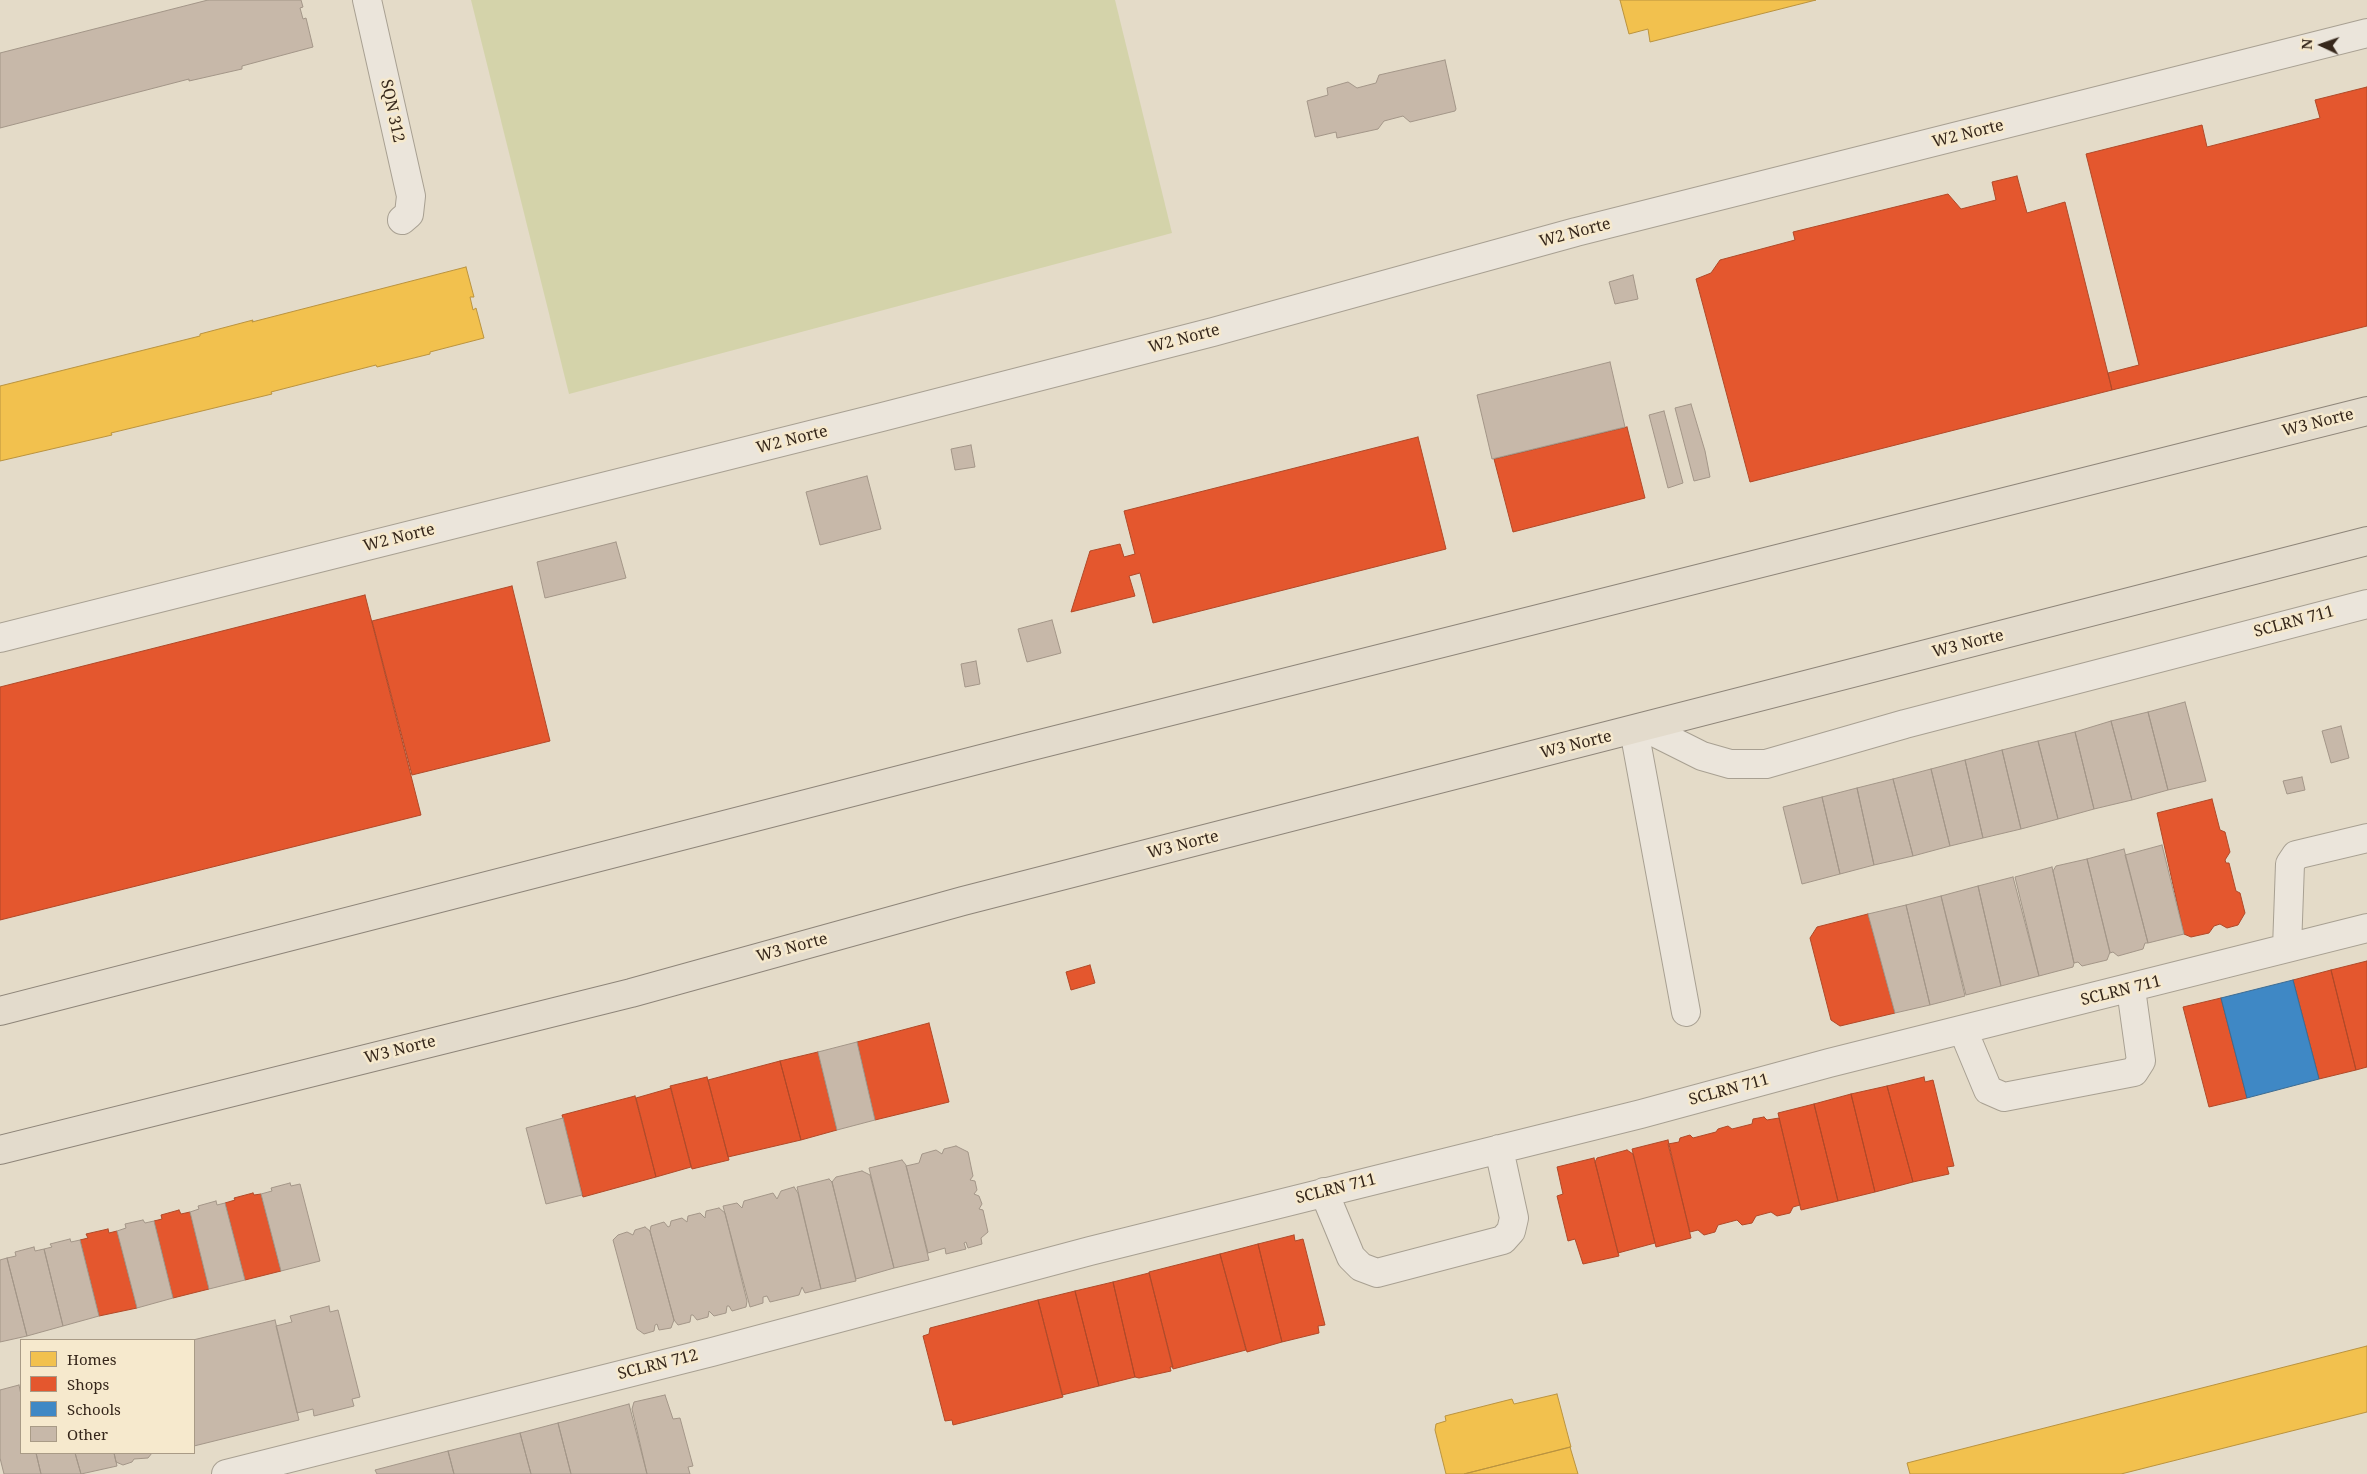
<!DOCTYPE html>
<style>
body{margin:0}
#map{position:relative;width:2367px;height:1474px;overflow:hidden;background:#e4dbc8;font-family:"Noto Serif",serif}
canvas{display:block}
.legend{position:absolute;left:20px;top:1339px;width:175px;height:115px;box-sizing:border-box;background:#f6e9cd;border:1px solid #a99b86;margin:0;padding:6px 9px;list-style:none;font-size:15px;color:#36271b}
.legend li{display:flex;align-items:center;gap:10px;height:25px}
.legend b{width:25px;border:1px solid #a99b86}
.north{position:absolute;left:2297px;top:20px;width:50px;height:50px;-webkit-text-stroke:4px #f6e9cd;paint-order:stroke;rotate:273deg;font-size:14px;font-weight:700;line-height:20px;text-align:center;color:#36271b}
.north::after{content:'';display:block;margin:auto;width:18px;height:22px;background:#36271b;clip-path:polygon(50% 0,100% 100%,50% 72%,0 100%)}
</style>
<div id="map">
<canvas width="2367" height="1474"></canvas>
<ul class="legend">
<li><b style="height:14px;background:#f2c14e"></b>Homes</li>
<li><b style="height:14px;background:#e4572e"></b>Shops</li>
<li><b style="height:14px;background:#3f88c5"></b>Schools</li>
<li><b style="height:14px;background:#c7b8a9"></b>Other</li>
</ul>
<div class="north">N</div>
</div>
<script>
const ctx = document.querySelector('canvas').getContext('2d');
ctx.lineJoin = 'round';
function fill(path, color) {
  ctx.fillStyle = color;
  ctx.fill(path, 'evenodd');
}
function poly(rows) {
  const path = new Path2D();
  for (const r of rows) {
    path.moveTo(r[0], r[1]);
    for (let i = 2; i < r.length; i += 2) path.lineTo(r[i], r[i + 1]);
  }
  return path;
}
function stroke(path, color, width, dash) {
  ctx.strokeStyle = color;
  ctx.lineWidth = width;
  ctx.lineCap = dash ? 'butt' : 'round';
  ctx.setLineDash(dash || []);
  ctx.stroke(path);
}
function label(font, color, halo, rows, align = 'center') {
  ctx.font = font + ' "Noto Serif",serif';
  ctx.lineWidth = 5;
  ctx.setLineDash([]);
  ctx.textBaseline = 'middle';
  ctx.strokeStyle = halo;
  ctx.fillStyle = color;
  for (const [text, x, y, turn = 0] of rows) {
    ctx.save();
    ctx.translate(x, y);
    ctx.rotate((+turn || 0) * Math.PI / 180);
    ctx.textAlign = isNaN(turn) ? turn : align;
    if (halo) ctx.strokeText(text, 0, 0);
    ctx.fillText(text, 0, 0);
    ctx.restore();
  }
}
const green = poly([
 [471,0,1115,0,1172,233,569,394]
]);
const homes = poly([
 [1620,0,1816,0,1650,42,1648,29,1629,34,1620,0],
 [466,267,474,297,470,297,473,310,476,308,484,338,430,352,430,354,377,367,376,365,271,392,272,394,111,433,112,435,0,461,0,386,200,336,200,334,253,320,252,322,466,267],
 [2367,1346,2367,1412,2121,1474,1910,1474,1907,1463,2367,1346],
 [1557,1394,1571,1447,1464,1474,1446,1474,1435,1430,1436,1424,1446,1421,1445,1416,1512,1399,1514,1404,1557,1394],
 [1570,1447,1578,1474,1464,1474,1570,1447]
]);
const shops = poly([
 [2367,87,2367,326,2112,390,2108,373,2139,365,2086,154,2202,125,2207,147,2320,118,2315,100,2367,87],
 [2017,176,2027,213,2065,202,2112,390,1750,482,1696,279,1711,273,1720,260,1795,240,1793,232,1948,194,1961,209,1996,200,1992,182,2017,176],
 [1627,427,1645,498,1513,532,1494,459,1627,427],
 [1418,437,1446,549,1153,623,1140,573,1129,576,1135,596,1071,612,1090,551,1120,544,1124,557,1135,554,1124,511,1418,437],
 [512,586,550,741,412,775,372,621,512,586],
 [365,595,421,815,0,920,0,687,365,595],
 [2212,799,2220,830,2225,832,2230,852,2225,860,2226,863,2229,863,2236,891,2240,893,2245,913,2238,925,2227,928,2220,924,2214,926,2209,933,2191,937,2184,934,2157,813,2212,799],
 [1868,914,1895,1013,1840,1026,1831,1020,1810,938,1817,927,1868,914],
 [2367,961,2367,1067,2356,1070,2331,970,2367,961],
 [1090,965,1095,983,1071,990,1066,972,1090,965],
 [2331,970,2356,1070,2319,1079,2293,980,2331,970],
 [2221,998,2247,1098,2209,1107,2183,1007,2221,998],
 [929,1023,949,1102,875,1120,857,1042,929,1023],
 [818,1052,837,1130,801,1140,780,1061,818,1052],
 [780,1061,801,1140,728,1157,708,1080,780,1061],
 [707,1077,729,1160,692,1169,670,1086,707,1077],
 [1924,1077,1925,1082,1933,1080,1954,1166,1947,1167,1949,1174,1913,1182,1887,1086,1924,1077],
 [1887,1086,1913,1182,1875,1192,1851,1094,1887,1086],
 [671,1088,691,1167,656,1177,636,1098,671,1088],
 [1851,1094,1875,1192,1838,1201,1814,1104,1851,1094],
 [635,1096,656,1177,583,1197,562,1115,635,1096],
 [1814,1104,1838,1201,1801,1210,1778,1113,1814,1104],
 [1764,1117,1767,1120,1779,1118,1800,1205,1793,1207,1790,1213,1777,1216,1771,1212,1756,1216,1752,1223,1742,1225,1737,1220,1718,1225,1715,1232,1704,1235,1698,1230,1690,1232,1668,1144,1679,1142,1680,1138,1690,1135,1693,1138,1716,1132,1718,1129,1728,1126,1732,1129,1752,1124,1753,1119,1764,1117],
 [1668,1140,1691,1238,1656,1247,1632,1149,1668,1140],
 [1627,1150,1633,1154,1655,1243,1618,1253,1595,1162,1597,1158,1627,1150],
 [1594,1158,1619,1256,1583,1264,1575,1239,1568,1241,1557,1196,1563,1194,1557,1167,1594,1158],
 [253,1193,254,1195,261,1194,281,1271,245,1280,225,1203,235,1200,234,1198,253,1193],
 [179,1210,181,1214,190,1212,209,1289,173,1298,154,1221,162,1219,161,1215,179,1210],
 [108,1229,109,1233,117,1231,137,1308,99,1316,80,1240,88,1238,86,1234,108,1229],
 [1294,1235,1295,1241,1303,1239,1325,1325,1318,1326,1319,1333,1282,1342,1258,1244,1294,1235],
 [1258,1244,1282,1342,1247,1352,1220,1254,1258,1244],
 [1220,1254,1246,1350,1173,1369,1149,1272,1220,1254],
 [1149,1273,1173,1367,1170,1367,1171,1371,1139,1378,1135,1377,1113,1282,1149,1273],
 [1113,1282,1135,1377,1099,1386,1075,1291,1113,1282],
 [1075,1291,1099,1386,1062,1395,1038,1300,1075,1291],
 [1038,1300,1063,1397,953,1425,952,1420,945,1421,923,1336,929,1334,930,1328,1038,1300]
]);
const schools = poly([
 [2293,980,2319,1079,2247,1098,2221,998,2293,980]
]);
const building = poly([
 [208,0,301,0,303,7,300,8,303,19,306,18,313,47,242,66,242,69,189,81,189,79,0,128,0,53,208,0],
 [1445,60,1456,109,1455,111,1410,122,1403,116,1384,121,1378,129,1337,138,1336,132,1315,137,1307,101,1328,95,1327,88,1348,82,1357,88,1376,83,1379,75,1445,60],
 [1633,275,1638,299,1615,304,1609,282,1633,275],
 [1610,362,1625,427,1492,459,1477,395,1610,362],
 [1691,404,1705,451,1710,477,1694,481,1675,408,1691,404],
 [1664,411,1683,483,1668,488,1649,415,1664,411],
 [971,445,975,467,955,470,951,449,971,445],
 [867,476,881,529,820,545,806,492,867,476],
 [616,542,626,578,545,598,537,562,616,542],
 [1052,620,1061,653,1027,662,1018,629,1052,620],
 [976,661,980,684,965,687,961,664,976,661],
 [2185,702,2206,781,2168,790,2148,712,2185,702],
 [2148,712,2168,790,2132,800,2111,721,2148,712],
 [2111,721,2132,800,2094,809,2075,732,2111,721],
 [2341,726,2349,758,2331,763,2322,731,2341,726],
 [2075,732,2094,809,2058,819,2038,741,2075,732],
 [2038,741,2058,819,2021,829,2002,750,2038,741],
 [2002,750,2021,829,1983,838,1965,760,2002,750],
 [1965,760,1983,838,1950,846,1931,769,1965,760],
 [1931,769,1950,846,1913,856,1893,779,1931,769],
 [2302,777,2305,790,2287,794,2283,781,2302,777],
 [1893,779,1913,856,1874,865,1857,788,1893,779],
 [1857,788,1874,865,1840,874,1822,797,1857,788],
 [1822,797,1840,874,1802,884,1783,807,1822,797],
 [2162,845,2184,934,2148,943,2125,855,2162,845],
 [2124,849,2148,943,2145,943,2143,949,2118,956,2113,952,2110,953,2087,859,2124,849],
 [2087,859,2110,952,2107,960,2082,966,2078,962,2074,963,2053,871,2056,866,2087,859],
 [2052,867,2074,963,2073,967,2039,976,2015,877,2052,867],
 [2013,877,2039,976,2001,986,1978,886,2013,877],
 [1978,886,2001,986,1966,995,1941,896,1978,886],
 [1941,896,1965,996,1930,1005,1906,905,1941,896],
 [1906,905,1930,1005,1895,1013,1868,914,1906,905],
 [857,1042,875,1120,837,1130,818,1052,857,1042],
 [563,1118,582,1195,546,1204,526,1128,563,1118],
 [956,1146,968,1152,973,1176,970,1180,975,1181,977,1190,974,1194,979,1196,982,1204,979,1209,983,1210,988,1232,981,1238,982,1244,968,1248,966,1242,964,1243,966,1249,946,1254,945,1248,928,1253,906,1166,919,1163,922,1154,936,1150,942,1154,944,1149,956,1146],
 [902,1160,906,1165,929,1260,894,1268,869,1168,902,1160],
 [862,1171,870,1175,894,1268,856,1279,832,1182,836,1177,862,1171],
 [829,1179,832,1182,856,1281,821,1289,797,1187,829,1179],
 [290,1183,291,1186,300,1184,320,1261,281,1271,261,1194,272,1191,271,1188,290,1183],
 [794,1187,798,1193,821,1289,805,1293,802,1287,799,1295,770,1302,767,1296,763,1297,763,1303,750,1307,723,1206,737,1203,742,1208,744,1201,773,1193,777,1199,781,1191,794,1187],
 [216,1201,217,1205,225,1203,245,1280,209,1289,190,1212,199,1209,198,1206,216,1201],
 [719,1208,725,1213,747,1301,746,1307,732,1311,729,1306,727,1306,726,1313,714,1316,709,1311,708,1317,697,1320,693,1315,691,1315,690,1322,678,1325,674,1320,650,1231,651,1226,664,1222,668,1227,670,1226,671,1221,682,1218,687,1222,688,1216,700,1213,705,1218,706,1211,719,1208],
 [143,1220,145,1223,154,1221,173,1298,137,1308,117,1231,126,1228,125,1224,143,1220],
 [645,1227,650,1231,674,1320,671,1328,659,1330,657,1324,655,1325,654,1331,644,1334,637,1329,613,1240,618,1235,627,1232,633,1235,635,1230,645,1227],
 [70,1239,71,1242,80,1240,99,1316,63,1326,44,1249,52,1247,50,1244,70,1239],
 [34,1247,35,1251,44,1249,63,1326,27,1336,7,1258,16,1256,15,1252,34,1247],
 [7,1258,27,1336,0,1342,0,1260,7,1258],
 [329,1306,330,1312,338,1310,360,1397,352,1399,354,1406,314,1416,313,1409,297,1413,276,1326,292,1322,290,1316,329,1306],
 [275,1320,299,1420,194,1446,193,1340,275,1320],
 [19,1385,21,1395,21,1453,36,1453,41,1474,4,1474,0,1458,0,1390,19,1385],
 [665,1395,673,1419,680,1418,693,1466,688,1467,690,1474,647,1474,632,1409,634,1402,665,1395],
 [629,1404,647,1474,571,1474,558,1423,629,1404],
 [558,1423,571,1474,531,1474,520,1433,558,1423],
 [520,1433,531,1474,454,1474,448,1451,520,1433],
 [448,1451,454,1474,377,1474,375,1470,448,1451],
 [36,1453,75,1453,81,1474,41,1474,36,1453],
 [75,1453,114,1453,117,1466,81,1474,75,1453],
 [114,1453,152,1453,148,1458,134,1459,132,1462,123,1465,116,1462,114,1453]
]);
const minor = poly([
 [367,0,411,196,409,214,402,220],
 [0,638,882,417,1213,332,1576,232,2367,33],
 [1644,727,1702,756,1730,764,1766,764,1905,724,2367,604],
 [1634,730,1686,1012],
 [2287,948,2290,864,2296,855,2367,838],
 [1963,1030,1988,1090,2004,1097,2134,1072,2141,1061,2131,989],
 [1324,1192,1351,1257,1361,1267,1377,1273,1503,1240,1511,1231,1514,1218,1499,1149],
 [226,1474,712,1352,1090,1251,1641,1114,1829,1063,2367,928]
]);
const major = poly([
 [0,1011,1024,748,2367,411],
 [0,1150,631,993,963,901,2367,541]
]);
const streetNames = [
 ["SQN 312",392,111,78],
 ["W2 Norte",1968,134,-14],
 ["W2 Norte",1575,233,-15],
 ["W2 Norte",1184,339,-15],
 ["W3 Norte",2318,423,-14],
 ["W2 Norte",792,440,-14],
 ["W2 Norte",399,538,-14],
 ["SCLRN 711",2294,622,-15],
 ["W3 Norte",1968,644,-14],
 ["W3 Norte",1576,745,-14],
 ["W3 Norte",1183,845,-14],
 ["W3 Norte",792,948,-15],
 ["SCLRN 711",2121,991,-14],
 ["W3 Norte",400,1050,-14],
 ["SCLRN 711",1729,1090,-15],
 ["SCLRN 711",1336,1189,-14],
 ["SCLRN 712",658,1365,-14]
];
fill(green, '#d4d3aa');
fill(homes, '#f2c14e');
stroke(homes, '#ba933f', 1);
fill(shops, '#e4572e');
stroke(shops, '#b04928', 1);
fill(schools, '#3f88c5');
stroke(schools, '#3c6b92', 1);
fill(building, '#c7b8a9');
stroke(building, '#a39688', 1);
stroke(minor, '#a8a092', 30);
stroke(major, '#8e8579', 30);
stroke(minor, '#ebe5db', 28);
stroke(major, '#e3dbcc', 28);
label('16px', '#36271b', '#f6e9cd', streetNames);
</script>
